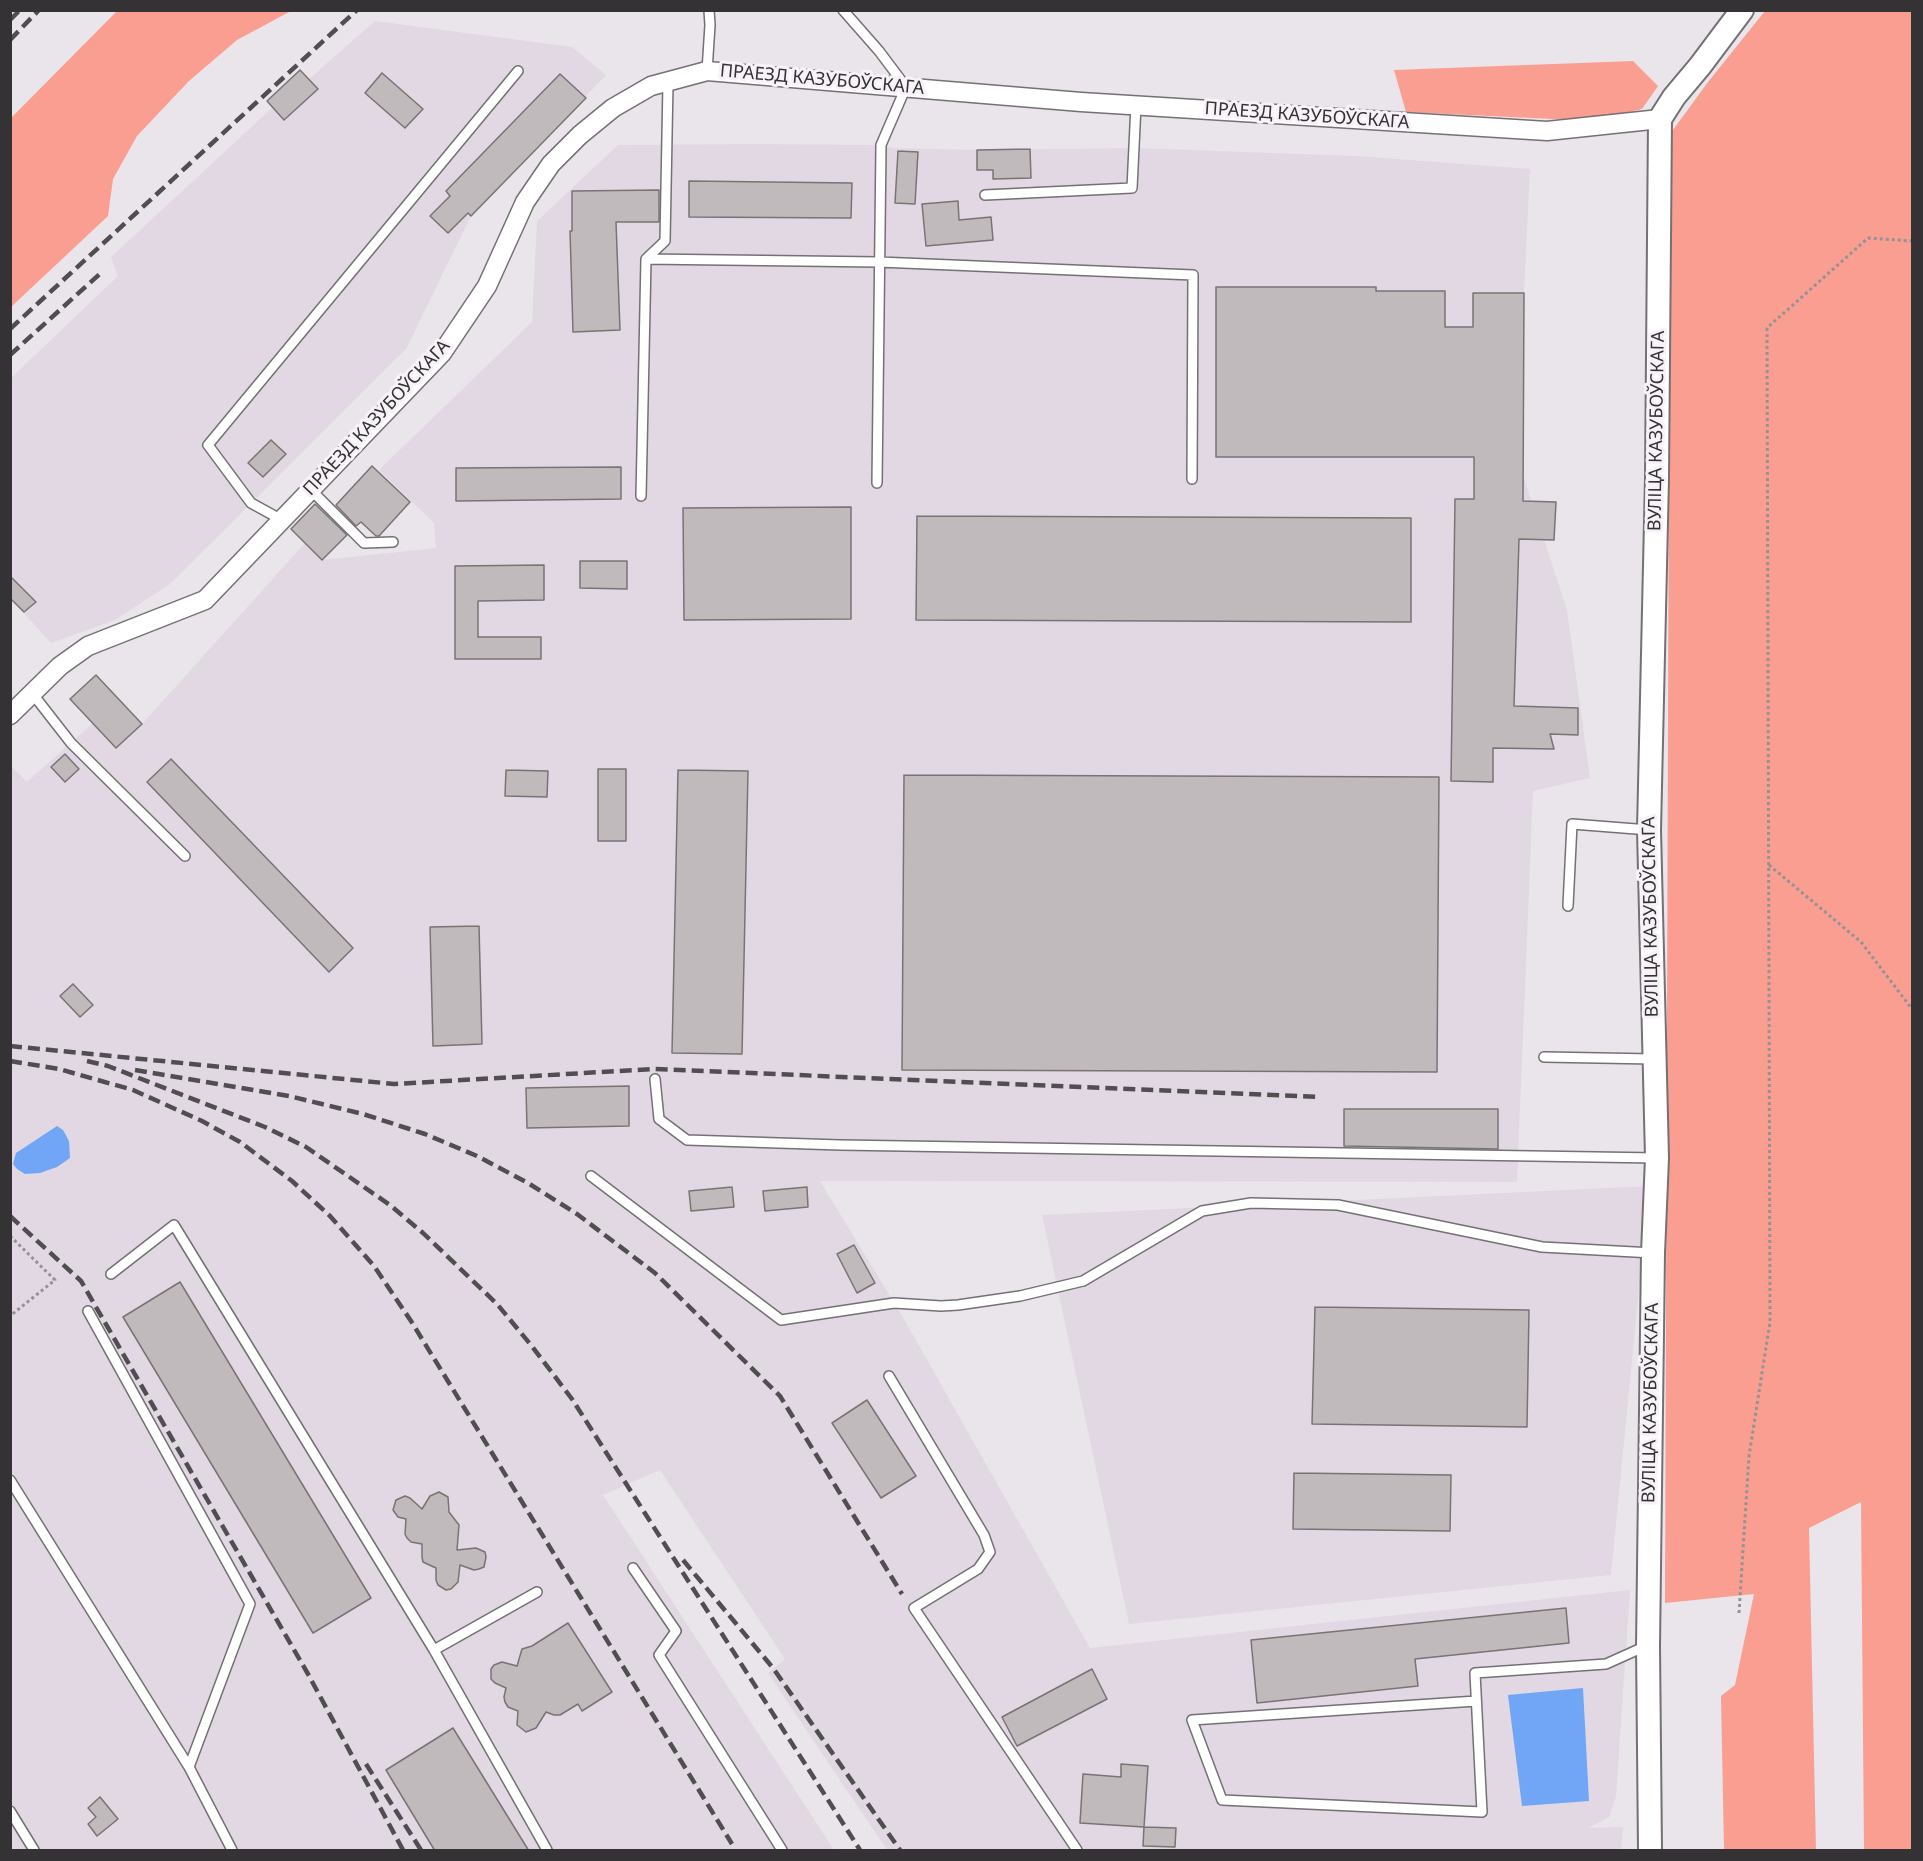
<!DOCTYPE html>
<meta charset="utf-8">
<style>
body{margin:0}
#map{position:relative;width:1923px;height:1861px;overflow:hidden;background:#eae5ea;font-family:"Noto Sans",sans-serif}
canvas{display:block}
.frame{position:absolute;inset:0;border:12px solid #343234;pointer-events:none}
</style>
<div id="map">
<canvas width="1923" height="1861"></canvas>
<div class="frame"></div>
</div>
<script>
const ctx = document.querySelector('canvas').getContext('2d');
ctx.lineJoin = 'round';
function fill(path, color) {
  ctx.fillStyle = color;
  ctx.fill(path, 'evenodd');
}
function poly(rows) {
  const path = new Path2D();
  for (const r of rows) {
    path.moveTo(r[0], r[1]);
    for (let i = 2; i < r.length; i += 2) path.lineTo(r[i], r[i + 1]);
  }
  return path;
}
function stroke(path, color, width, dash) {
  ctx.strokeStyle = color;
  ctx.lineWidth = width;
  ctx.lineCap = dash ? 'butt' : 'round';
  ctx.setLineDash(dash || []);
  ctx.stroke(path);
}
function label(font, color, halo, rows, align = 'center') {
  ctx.font = font + ' "Noto Sans",sans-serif';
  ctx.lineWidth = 6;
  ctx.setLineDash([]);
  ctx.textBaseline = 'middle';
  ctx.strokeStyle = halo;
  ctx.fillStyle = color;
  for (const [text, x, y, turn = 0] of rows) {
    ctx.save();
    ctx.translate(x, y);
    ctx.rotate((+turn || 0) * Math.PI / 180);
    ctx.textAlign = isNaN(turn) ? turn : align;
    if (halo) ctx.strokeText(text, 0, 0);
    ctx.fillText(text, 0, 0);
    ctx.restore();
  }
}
const built = poly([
 [375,21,572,47,606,75,471,216,406,349,170,584,115,620,51,643,11,599,11,378,118,276,111,257,272,108,267,101,300,70,309,79],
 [756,144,881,145,893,148,976,150,1134,148,1357,156,1530,169,1524,293,1523,475,1567,610,1590,778,1533,791,1517,1182,820,1181,904,1319,1090,1648,1630,1590,1616,1797,1609,1817,1588,1828,1623,1827,1621,1850,887,1850,768,1673,785,1659,660,1470,603,1495,834,1850,11,1850,10,765,27,782,93,723,70,699,96,675,142,724,305,543,322,560,436,548,434,523,379,470,532,322,537,221,618,145],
 [1649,1186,1611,1575,1129,1624,1042,1215]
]);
const green = poly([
 [118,10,291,11,237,40,189,81,137,136,113,179,108,216,11,307,11,118],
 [1765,11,1912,11,1912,1850,1864,1850,1861,1502,1809,1528,1816,1850,1724,1850,1721,1696,1735,1685,1754,1594,1665,1603,1670,134,1708,82],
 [1633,61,1658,86,1642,109,1595,121,1406,112,1394,70]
]);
const water = poly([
 [57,1126,63,1130,69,1141,70,1158,57,1167,40,1173,25,1174,17,1169,13,1164,16,1153],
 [1583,1688,1589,1801,1522,1806,1508,1695]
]);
const building = poly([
 [300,70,318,89,284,120,267,101,300,70],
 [382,73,423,109,405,128,365,93,382,73],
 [560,74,586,98,471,216,468,213,448,233,430,216,450,196,446,191,560,74],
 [1030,149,1031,178,993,179,993,170,977,170,977,150,1030,149],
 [898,151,918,152,915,204,895,203,898,151],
 [689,181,852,183,851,218,689,217,689,181],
 [659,190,659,222,616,222,620,330,573,332,570,231,572,231,572,191,659,190],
 [958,201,959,220,991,217,993,240,926,246,922,204,958,201],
 [1216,287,1376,287,1376,291,1445,291,1445,327,1473,327,1473,293,1524,293,1523,501,1556,502,1554,540,1519,539,1514,706,1578,708,1578,735,1550,734,1554,749,1493,748,1493,782,1451,781,1455,499,1474,499,1474,457,1216,457,1216,287],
 [271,440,286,454,263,477,248,463,271,440],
 [372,466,410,502,379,536,376,536,361,522,356,526,336,505,372,466],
 [621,467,621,499,456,501,456,468,621,467],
 [315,504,347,535,322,560,291,529,315,504],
 [851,507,851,619,684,620,683,508,851,507],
 [917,516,1411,518,1411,622,916,620,917,516],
 [580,561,627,561,627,589,580,588,580,561],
 [544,565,544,600,478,601,478,637,541,637,541,659,455,659,455,566,544,565],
 [10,576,36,602,24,612,10,598,10,576],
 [96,675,142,724,116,748,70,699,96,675],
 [65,754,79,769,65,782,51,767,65,754],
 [171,759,353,948,329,972,147,782,171,759],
 [598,769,626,769,626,841,598,841,598,769],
 [506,770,548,771,547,797,505,796,506,770],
 [678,770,748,771,742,1054,672,1053,678,770],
 [904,775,1439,777,1437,1072,902,1070,904,775],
 [479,926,482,1044,433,1046,430,927,479,926],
 [73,984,93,1005,80,1017,60,996,73,984],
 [629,1086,629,1126,527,1128,526,1088,629,1086],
 [1344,1109,1498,1109,1498,1149,1344,1146,1344,1109],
 [732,1187,734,1207,691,1211,689,1191,732,1187],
 [807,1187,808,1207,765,1211,763,1191,807,1187],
 [854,1245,875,1283,857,1293,837,1254,854,1245],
 [180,1282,371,1598,313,1633,123,1317,180,1282],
 [1315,1307,1529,1310,1527,1427,1312,1424,1315,1307],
 [867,1400,916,1476,881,1498,832,1423,867,1400],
 [1294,1473,1451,1475,1450,1531,1293,1529,1294,1473],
 [439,1492,448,1497,449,1512,459,1525,457,1550,476,1548,485,1552,486,1557,484,1567,479,1569,474,1570,460,1565,458,1582,451,1589,446,1590,438,1585,436,1580,436,1568,423,1562,422,1557,422,1544,411,1542,407,1538,405,1534,406,1519,398,1517,393,1510,396,1500,405,1496,410,1498,422,1509,430,1496,439,1492],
 [1566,1608,1569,1643,1415,1659,1418,1686,1257,1703,1251,1640,1566,1608],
 [568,1623,612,1692,582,1711,578,1704,560,1715,554,1715,546,1712,536,1728,526,1732,517,1725,518,1711,508,1707,505,1702,504,1697,506,1688,495,1683,491,1679,491,1669,494,1665,502,1662,517,1666,522,1649,532,1646,568,1623],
 [1092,1669,1107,1699,1017,1746,1002,1717,1092,1669],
 [453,1728,529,1851,435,1851,386,1770,453,1728],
 [1121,1764,1148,1766,1144,1827,1080,1823,1083,1774,1121,1777,1121,1764],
 [100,1797,118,1819,97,1836,88,1824,96,1817,88,1808,100,1797],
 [1144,1827,1176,1828,1175,1847,1143,1846,1144,1827]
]);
const path = poly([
 [1769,865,1861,942,1912,1009],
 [10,1236,55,1280,10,1316],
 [1739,1613,1749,1456,1770,1322,1767,328,1868,238,1912,241]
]);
const service = poly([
 [843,10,879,51,906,87,881,145,877,483],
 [707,71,710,25,709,10],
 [985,195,1132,188,1136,105],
 [646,259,879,262,1193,275,1192,479],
 [311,490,364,543,393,542],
 [641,496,646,259,665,241,668,83],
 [282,520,251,503,208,445,518,71],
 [32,693,71,743,185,856],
 [1568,906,1572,824,1649,830],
 [1544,1057,1654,1059],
 [655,1079,659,1119,687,1140,840,1145,1657,1158],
 [591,1176,781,1320,894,1303,941,1306,958,1305,1020,1296,1083,1281,1202,1211,1251,1203,1338,1205,1542,1247,1653,1253],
 [111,1274,174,1225,434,1650,547,1850],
 [88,1311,250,1604,189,1767],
 [889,1376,984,1535,990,1552,978,1569,914,1608,1077,1850],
 [10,1480,189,1767,232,1850],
 [633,1568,676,1631,659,1655,782,1850],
 [434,1650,537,1592],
 [1476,1701,1192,1720,1222,1800,1482,1812,1475,1673,1606,1664,1646,1646],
 [10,1811,34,1850]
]);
const minor = poly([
 [10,715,60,666,88,646,205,600,442,353,487,286,525,202,551,164,580,135,613,108,651,86,707,71,1081,102,1547,131,1660,119]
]);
const tertiary = poly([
 [1650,1850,1648,1646,1653,1253,1657,1158,1649,830,1657,478,1660,119,1674,97,1700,66,1742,10]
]);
const rail = poly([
 [10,20,20,10],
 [10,40,39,10],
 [10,329,357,10],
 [10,355,103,271],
 [10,1046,394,1084,654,1069,1320,1097],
 [10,1061,59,1069,133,1090,202,1121,240,1142,292,1181,330,1216,374,1266,411,1321,732,1844],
 [87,1061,108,1066,265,1127,306,1147,390,1205,423,1233,497,1304,531,1345,572,1399,860,1850],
 [135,1070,289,1096,363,1114,425,1134,477,1156,528,1183,577,1214,655,1273,780,1396,902,1594],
 [10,1216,81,1281,308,1674,403,1850],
 [683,1560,773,1668,900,1850],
 [366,1764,421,1850]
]);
const streetNames = [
 ["ПРАЕЗД КАЗУБОЎСКАГА",822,80,5],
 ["ПРАЕЗД КАЗУБОЎСКАГА",1307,116,4],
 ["ПРАЕЗД КАЗУБОЎСКАГА",377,418,-47],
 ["ВУЛІЦА КАЗУБОЎСКАГА",1657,431,-89],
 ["ВУЛІЦА КАЗУБОЎСКАГА",1651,917,-91],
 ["ВУЛІЦА КАЗУБОЎСКАГА",1651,1403,-89]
];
fill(built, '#e2d8e3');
fill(green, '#fa9e91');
fill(water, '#71a5f5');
fill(building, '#c1babc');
stroke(building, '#797375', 1.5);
stroke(service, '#747074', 12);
stroke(minor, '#747074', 21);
stroke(tertiary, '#747074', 26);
stroke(path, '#959295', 3, [3, 3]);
stroke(service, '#fff', 9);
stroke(minor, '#fff', 18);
stroke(tertiary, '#fff', 22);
stroke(rail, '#504e50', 4.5, [12, 6]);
label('18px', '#343234', '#f7f2f7', streetNames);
</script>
